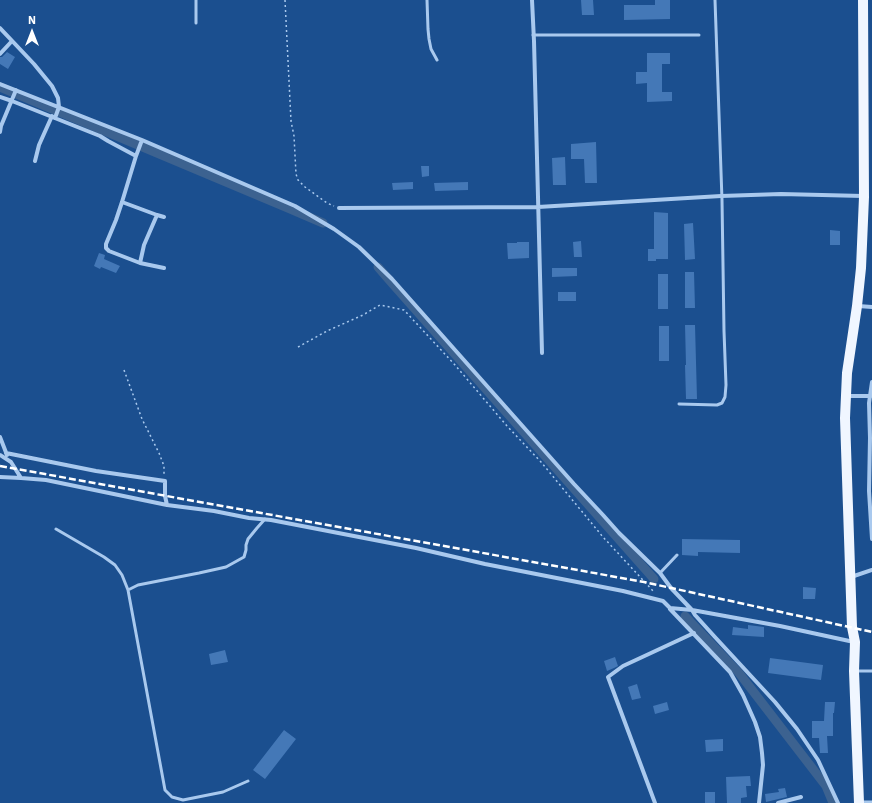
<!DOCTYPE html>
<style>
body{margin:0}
#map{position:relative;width:872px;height:803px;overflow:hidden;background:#1b4f8f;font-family:"IBM Plex Sans",sans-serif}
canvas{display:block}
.north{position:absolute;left:12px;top:12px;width:40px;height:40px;-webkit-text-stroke:3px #1b4f8f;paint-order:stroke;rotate:0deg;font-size:11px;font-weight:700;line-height:16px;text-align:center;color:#fff}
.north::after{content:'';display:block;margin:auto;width:14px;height:18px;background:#fff;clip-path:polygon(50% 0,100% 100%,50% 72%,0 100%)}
</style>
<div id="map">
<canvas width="872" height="803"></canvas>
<div class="north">N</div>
</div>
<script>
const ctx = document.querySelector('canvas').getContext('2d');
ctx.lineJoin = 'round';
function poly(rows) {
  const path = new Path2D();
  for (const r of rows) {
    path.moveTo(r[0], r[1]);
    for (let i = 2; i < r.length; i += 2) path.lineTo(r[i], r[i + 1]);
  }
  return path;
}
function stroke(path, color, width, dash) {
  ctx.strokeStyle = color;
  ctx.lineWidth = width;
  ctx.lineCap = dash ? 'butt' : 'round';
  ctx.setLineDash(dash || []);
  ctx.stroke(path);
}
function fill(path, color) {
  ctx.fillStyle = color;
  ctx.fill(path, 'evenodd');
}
const canal = poly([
 [0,87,288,208,323,223],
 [378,267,391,282,654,579],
 [685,616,739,673,826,786,833,803]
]);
const building = poly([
 [581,0,593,0,594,15,582,15],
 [655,0,670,0,670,19,624,20,624,5,655,5],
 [7,52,15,57,8,69,0,64,0,57,2,57],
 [647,53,670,53,670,64,662,64,662,92,672,92,672,101,647,102,647,83,636,84,636,72,647,72],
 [596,142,597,183,585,183,584,159,571,159,571,144],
 [565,157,566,185,553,185,552,158],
 [421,166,429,166,429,176,422,177],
 [413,182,413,189,393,190,392,183],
 [468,182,468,190,435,191,434,183],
 [654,212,668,213,668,259,656,259,656,261,648,261,648,249,654,249],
 [693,223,695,259,685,260,684,224],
 [830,230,840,231,840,245,830,245],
 [581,241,582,257,574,257,573,242],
 [517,242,529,242,529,258,508,259,507,243,517,243],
 [99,253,105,255,104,259,120,266,116,273,101,267,100,269,94,266],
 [552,268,577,268,577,276,552,277],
 [685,272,694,272,695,308,685,308],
 [658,274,668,274,668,309,658,309],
 [558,292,576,292,576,301,558,301],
 [685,325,695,325,697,399,686,399,685,365,686,365],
 [659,326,669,326,669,361,659,361],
 [682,539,740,540,740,553,698,552,698,556,682,555],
 [803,587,816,588,815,599,803,599],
 [748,625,764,627,764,637,732,635,733,627,748,629],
 [225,650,228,662,211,665,209,654],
 [615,657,618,666,614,668,607,671,604,661],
 [770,658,823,665,821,680,768,673],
 [637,684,641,698,632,700,628,687],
 [667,702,669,710,655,714,653,706],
 [825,702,835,702,834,713,833,713,833,736,827,736,828,753,820,753,819,738,812,738,812,721,824,721],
 [284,730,296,739,265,779,253,770],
 [723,739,723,751,706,752,705,740],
 [750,776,751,786,746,786,747,797,741,798,741,803,727,803,726,777],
 [785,788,787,797,766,802,765,794,779,792,778,789],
 [705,792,715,792,715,803,705,803]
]);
const path = poly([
 [285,0,291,121,294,136,296,174,298,180,305,187,327,203,334,206],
 [298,347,327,331,363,315,380,305,404,310,455,365,507,426,541,462,603,537,654,592],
 [124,370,142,419,159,453,164,466,164,475]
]);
const lane = poly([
 [427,0,428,29,429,39,431,49,437,60],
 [196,23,196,0],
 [533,35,699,35],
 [679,404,717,405,722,403,725,397,726,385,724,331,722,200,715,0],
 [56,529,104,557,115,565,122,575,128,590],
 [660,573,677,555],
 [856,671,872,671],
 [248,781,223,792,183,800,172,797,165,790,128,590,138,585,199,573,226,567,244,557,246,550,246,545,248,539,257,528,265,519],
 [861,802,872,802]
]);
const street = poly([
 [532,0,534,41,542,353],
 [0,28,34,64,52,86,58,98,59,107,55,118],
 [0,54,12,41],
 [0,84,142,140,295,206,334,229,359,247,392,279,574,484,603,515,619,533,660,573,671,588,692,610,695,615,714,636,775,702,797,729,818,760,838,803],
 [0,97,12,101,100,136,108,141,136,156,142,140],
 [0,132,1,126,16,90],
 [136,156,122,202,116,220,106,244,106,248,109,251,140,263,164,268],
 [35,161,39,145,52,116],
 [122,202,157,215,144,245,140,263],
 [339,208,538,207,721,196,781,194,863,196],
 [157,215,164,217],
 [858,306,872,307],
 [872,382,869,403,870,438,869,491,872,539],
 [846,396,871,396],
 [0,437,7,455],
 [6,453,96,471,165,481,165,496,167,505],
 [0,455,11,462,21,478,46,480,167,505,214,511,249,518,271,520,416,548,485,564,623,591,663,601,670,608,692,610,780,626,854,642],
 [0,477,21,478],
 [851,577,872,570],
 [670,609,730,672,743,695,755,722,760,737,762,753,763,765,759,803],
 [655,803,608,677,623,666,694,633],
 [778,803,801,797]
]);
const primary = poly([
 [859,803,854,671,855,642,852,627,845,418,847,373,857,306,861,268,864,197,863,0]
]);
const rail = poly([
 [0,466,644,582,872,632]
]);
stroke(canal, '#3c6290', 9);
fill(building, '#4478b7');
stroke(path, '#a9c9ee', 1.5, [2, 3]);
stroke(lane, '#a9c9ee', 3);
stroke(street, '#a9c9ee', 4);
stroke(primary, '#f0f6ff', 10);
stroke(rail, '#fff', 2.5, [7, 3]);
</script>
